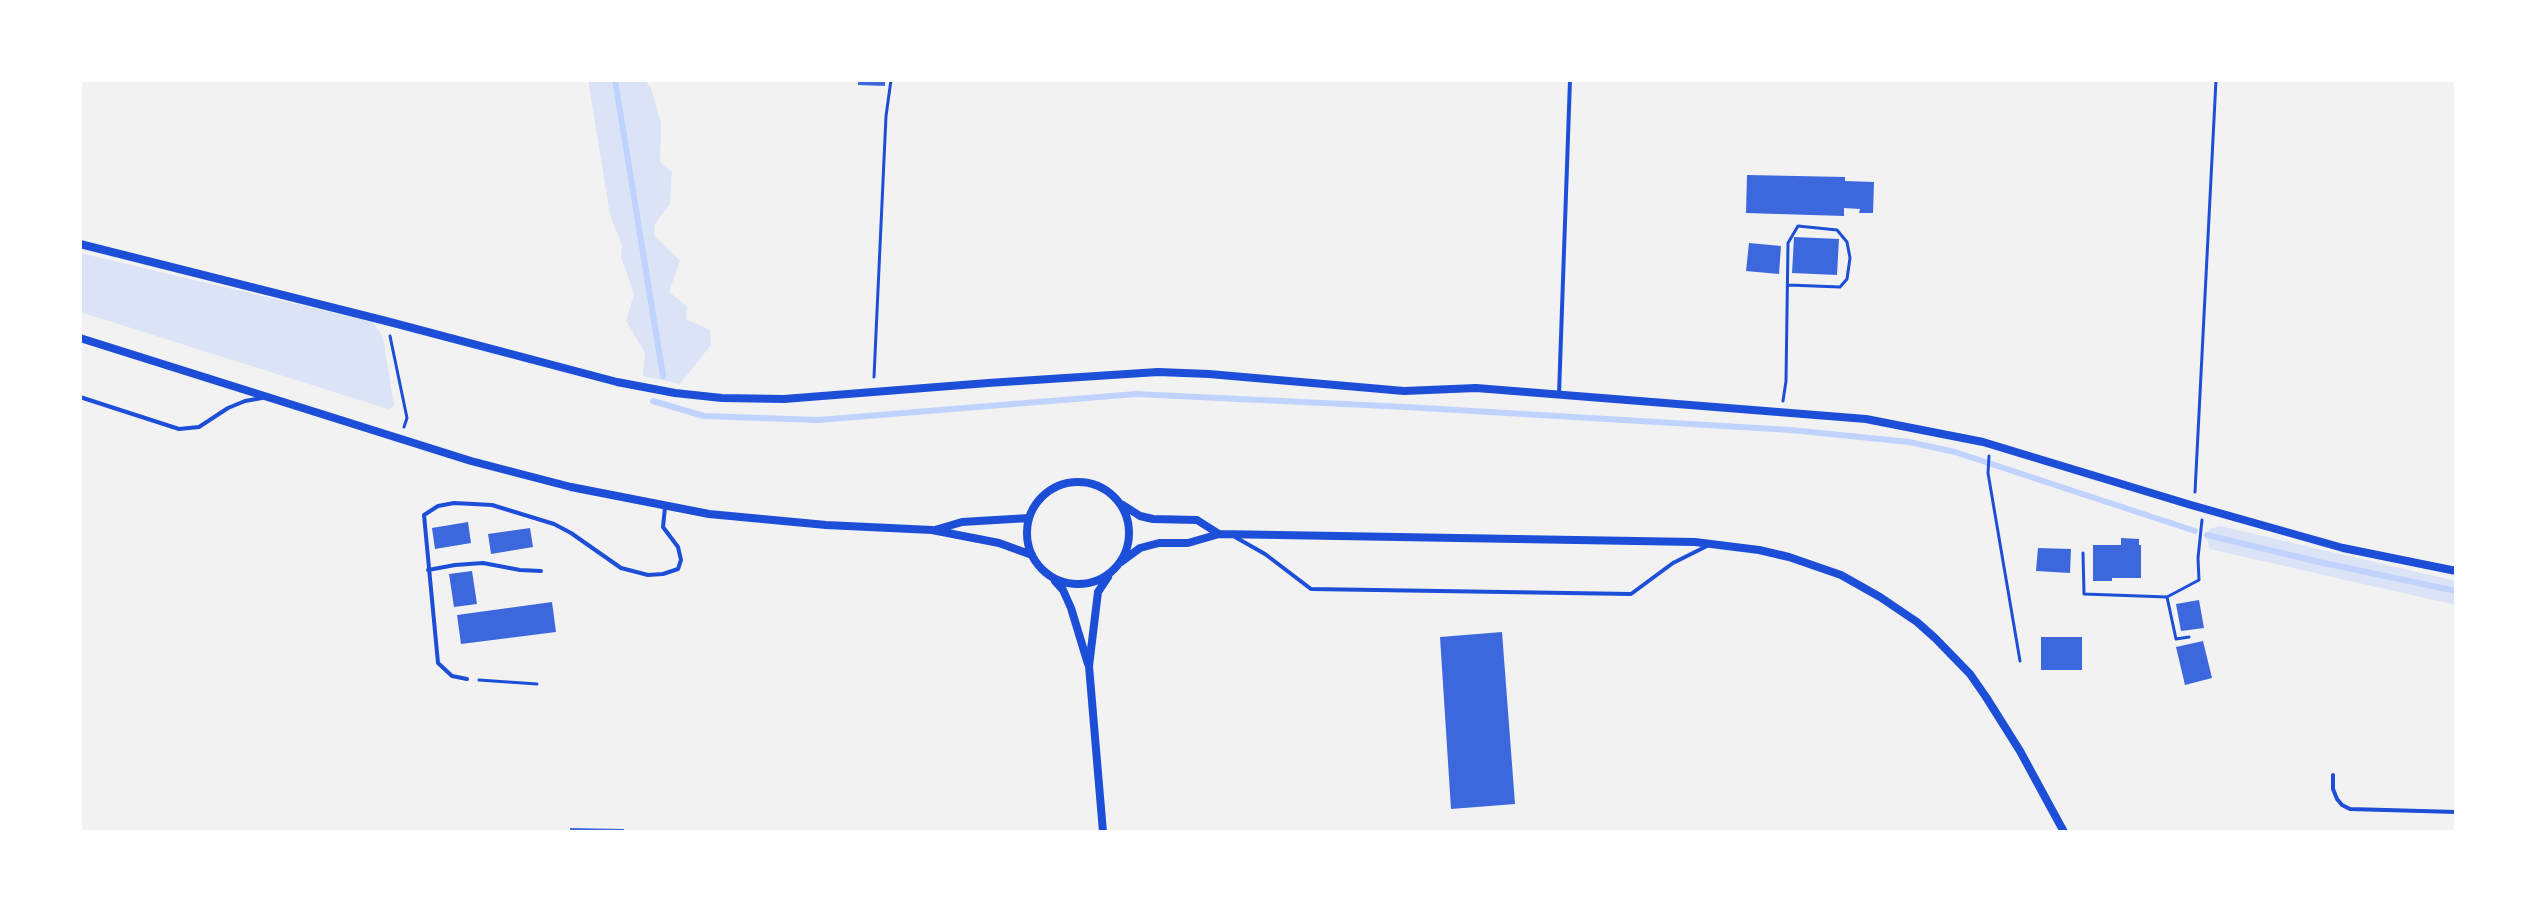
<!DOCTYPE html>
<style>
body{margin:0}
#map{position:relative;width:2536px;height:912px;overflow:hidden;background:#f2f2f2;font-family:"Space Grotesk",sans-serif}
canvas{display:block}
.frame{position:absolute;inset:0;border:82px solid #fff;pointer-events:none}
</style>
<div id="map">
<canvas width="2536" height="912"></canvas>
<div class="frame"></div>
</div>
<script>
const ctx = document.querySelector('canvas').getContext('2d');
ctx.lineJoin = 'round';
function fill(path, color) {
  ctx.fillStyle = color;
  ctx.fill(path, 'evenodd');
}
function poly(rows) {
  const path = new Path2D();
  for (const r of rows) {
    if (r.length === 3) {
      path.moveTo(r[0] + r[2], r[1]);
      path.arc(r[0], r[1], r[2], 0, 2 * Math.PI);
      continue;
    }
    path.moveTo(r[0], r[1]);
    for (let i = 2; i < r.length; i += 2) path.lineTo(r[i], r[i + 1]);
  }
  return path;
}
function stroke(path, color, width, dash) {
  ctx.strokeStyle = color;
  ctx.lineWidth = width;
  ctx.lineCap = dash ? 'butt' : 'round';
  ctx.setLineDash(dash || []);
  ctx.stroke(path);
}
const green = poly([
 [588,80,645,80,651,88,661,123,660,162,672,172,670,203,655,224,654,235,680,261,669,292,687,306,686,319,710,330,711,345,680,384,643,376,645,353,626,321,634,294,621,257,622,245,610,215],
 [80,253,373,322,383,337,394,406,388,409,80,312],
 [2220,526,2456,581,2456,605,2209,549,2207,535,2209,529]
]);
const stream = poly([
 [615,80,663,376],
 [653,401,704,416,818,420,1136,394,1406,407,1791,430,1909,442,1955,452,2195,531],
 [2207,535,2319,562,2456,591]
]);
const building = poly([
 [858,80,885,80,885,86,858,85],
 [1747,175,1845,177,1845,181,1874,182,1873,213,1859,213,1860,209,1844,208,1844,216,1746,213],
 [1794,237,1839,239,1837,275,1792,273],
 [1749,243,1781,246,1779,274,1746,271],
 [468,522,471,543,435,549,432,528],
 [530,528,533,547,491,554,488,534],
 [2121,538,2139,539,2139,545,2141,545,2141,578,2112,578,2112,581,2093,581,2093,545,2121,545],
 [2038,548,2071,549,2070,573,2036,571],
 [472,571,477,604,454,607,449,574],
 [2199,600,2204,628,2181,631,2176,604],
 [552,602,556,632,461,644,457,615],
 [1502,632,1515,804,1451,809,1440,637],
 [2041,637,2082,637,2082,670,2041,670],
 [2203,641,2212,678,2185,685,2176,647],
 [570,828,624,829,624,832,570,832]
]);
const path = poly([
 [390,336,407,418,404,427],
 [874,377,886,116,891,80],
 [1783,401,1786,381,1788,243,1798,226,1837,230,1847,242,1850,258,1847,279,1840,287,1788,285],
 [1989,456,1988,473,2020,661],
 [2195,492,2216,80],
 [2083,553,2084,594,2167,597,2199,580,2198,558,2202,520],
 [2167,597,2176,639,2189,637],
 [479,680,537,684]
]);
const service = poly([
 [1559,394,1570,80],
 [80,397,179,429,199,427,228,408,245,401,262,398],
 [1235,537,1265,554,1311,589,1631,594,1673,563,1707,546],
 [428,570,455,565,483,563,520,570,541,571],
 [467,679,452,676,438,663,424,515,438,506,454,503,492,505,554,524,571,533,621,568,648,575,663,574,678,569,681,560,678,547,663,527,665,507],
 [2333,775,2333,789,2337,799,2342,805,2350,809,2456,812]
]);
const minor = poly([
 [80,244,386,321,617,382,675,393,722,398,784,399,988,383,1158,372,1209,374,1404,391,1476,388,1866,419,1983,442,2191,505,2343,548,2456,571],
 [80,338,471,461,571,487,709,514,826,525,932,530,999,543,1032,555],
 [1078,533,51],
 [1123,505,1140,516,1153,519,1197,520,1219,534],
 [935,530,962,522,1029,518],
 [1121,562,1140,548,1159,543,1188,543,1219,534,1695,542,1759,550,1789,557,1841,575,1880,597,1917,622,1935,638,1970,674,1986,697,2020,751,2064,832],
 [1055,581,1063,590,1071,608,1088,664],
 [1103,832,1089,666,1098,592,1108,577]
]);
fill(green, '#dbe4f7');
stroke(stream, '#bfd3fe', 6);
fill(building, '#3d67dc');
stroke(path, '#1d4ed8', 3);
stroke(service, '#1d4ed8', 4);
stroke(minor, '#1d4ed8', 8);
</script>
